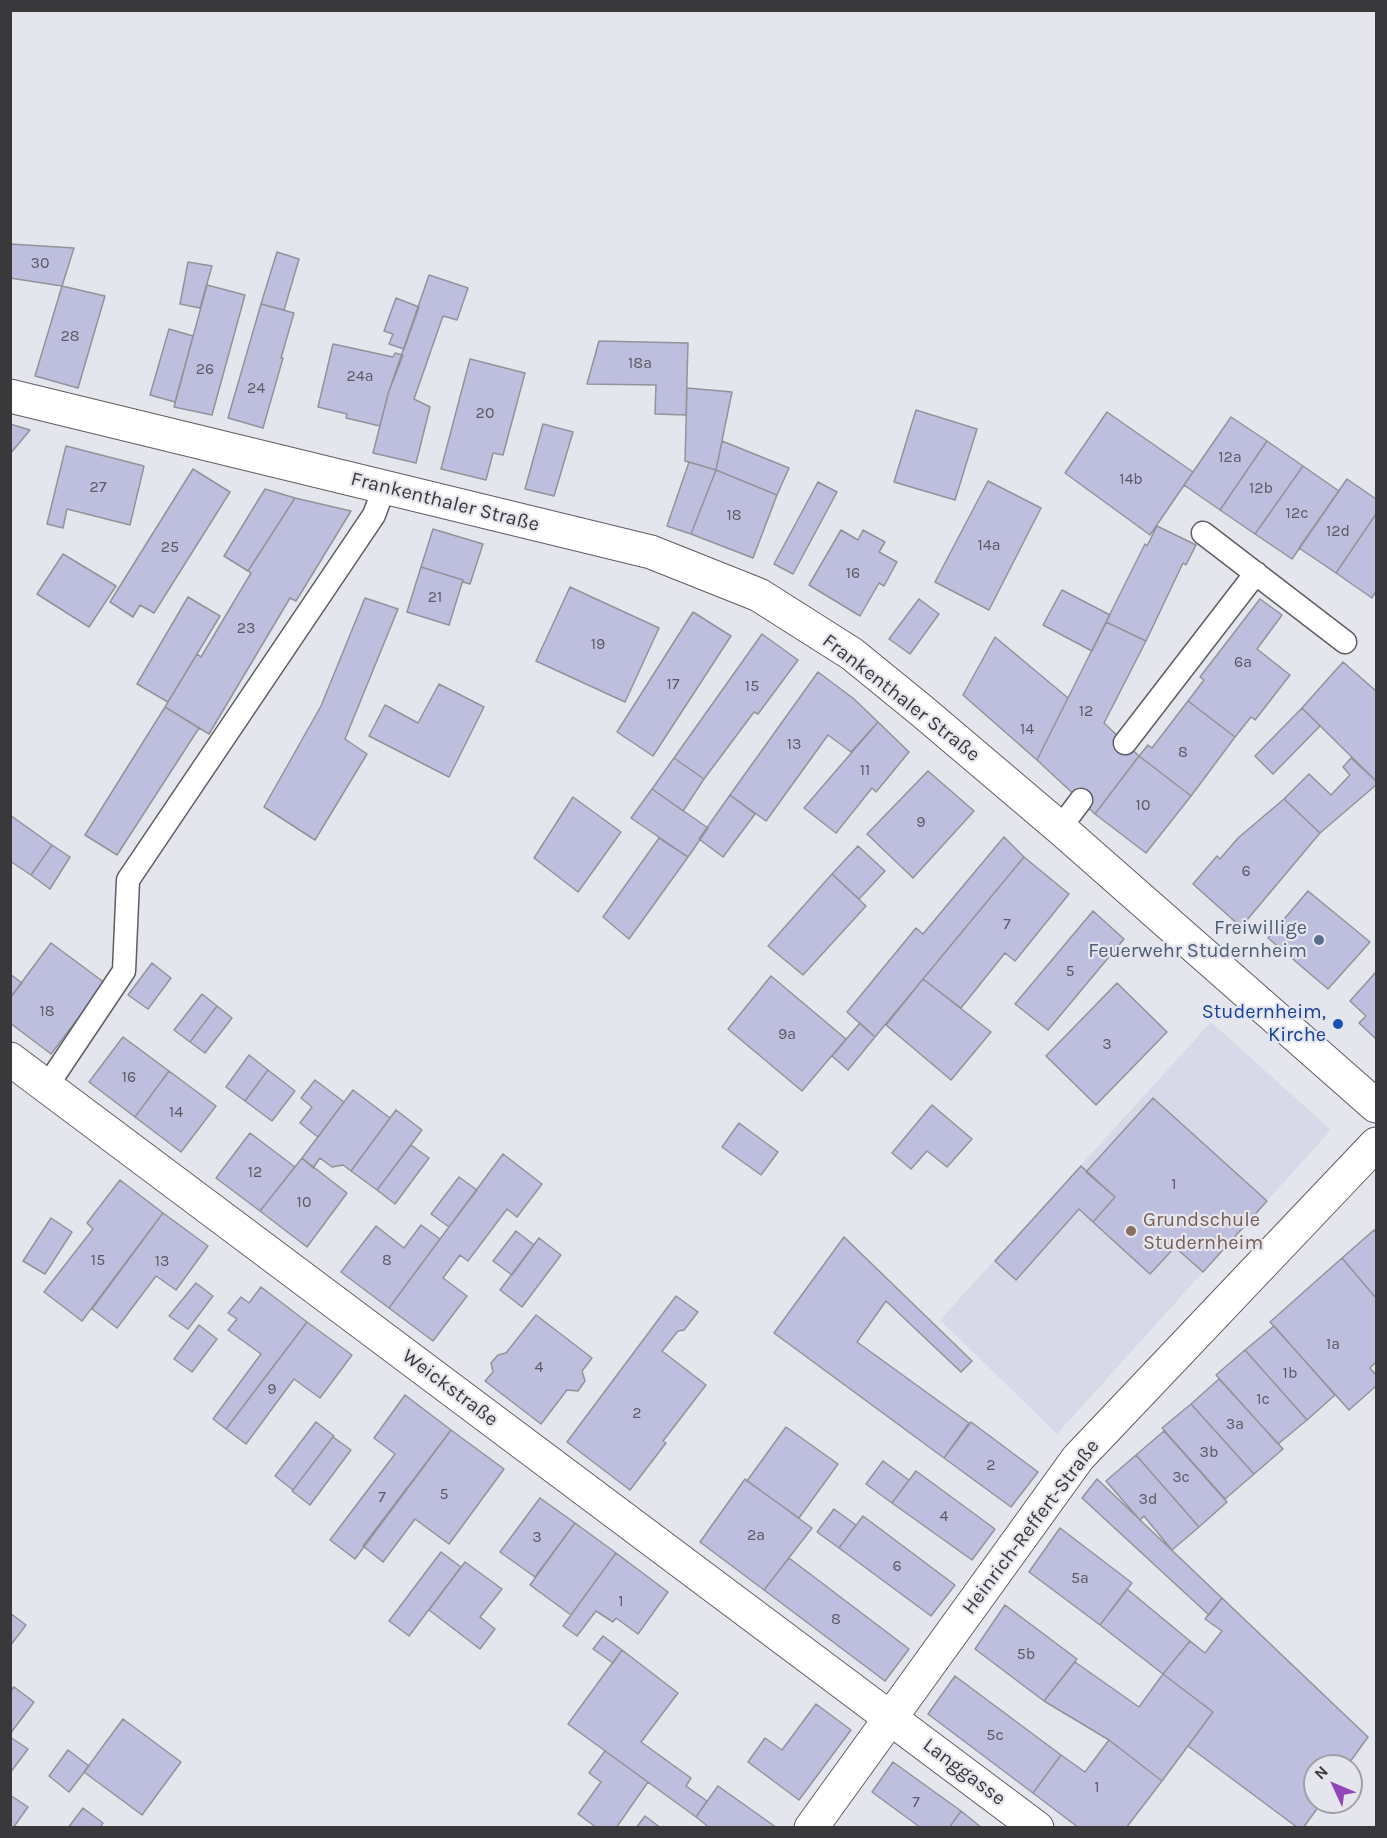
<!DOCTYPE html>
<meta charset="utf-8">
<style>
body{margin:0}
#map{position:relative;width:1387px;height:1838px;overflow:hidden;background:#e5e5ed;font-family:Karla,sans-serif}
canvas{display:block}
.frame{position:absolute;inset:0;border:12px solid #39393c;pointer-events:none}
.north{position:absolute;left:1303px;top:1754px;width:60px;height:60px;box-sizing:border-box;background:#e5e5ed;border:2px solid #a0a0a6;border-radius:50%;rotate:314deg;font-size:16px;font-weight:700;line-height:24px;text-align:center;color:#39393c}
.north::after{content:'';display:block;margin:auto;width:21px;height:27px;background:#9346b7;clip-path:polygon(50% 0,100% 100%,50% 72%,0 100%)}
</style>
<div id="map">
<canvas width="1387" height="1838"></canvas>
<div class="frame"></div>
<div class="north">N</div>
</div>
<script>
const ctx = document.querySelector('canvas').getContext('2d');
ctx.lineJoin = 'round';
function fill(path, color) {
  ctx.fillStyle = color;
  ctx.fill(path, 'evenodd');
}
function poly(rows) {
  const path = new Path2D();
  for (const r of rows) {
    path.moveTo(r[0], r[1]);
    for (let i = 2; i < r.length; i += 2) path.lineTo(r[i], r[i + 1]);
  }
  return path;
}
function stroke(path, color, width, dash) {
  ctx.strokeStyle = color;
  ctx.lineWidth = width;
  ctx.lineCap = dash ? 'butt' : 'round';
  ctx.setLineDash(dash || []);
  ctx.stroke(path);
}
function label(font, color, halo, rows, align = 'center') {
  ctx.font = font + ' Karla,sans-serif';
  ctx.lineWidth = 4.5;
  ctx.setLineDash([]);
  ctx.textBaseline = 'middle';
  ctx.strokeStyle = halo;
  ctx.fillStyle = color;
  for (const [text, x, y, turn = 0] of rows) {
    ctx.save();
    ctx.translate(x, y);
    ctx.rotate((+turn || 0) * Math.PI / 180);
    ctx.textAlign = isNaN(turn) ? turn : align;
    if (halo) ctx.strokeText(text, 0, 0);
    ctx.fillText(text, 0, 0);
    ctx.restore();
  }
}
const built = poly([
 [1211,1022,1331,1130,1057,1434,940,1320]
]);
const building = poly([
 [10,244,74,248,62,286,10,278,10,244],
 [277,252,299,259,284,310,261,304,277,252],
 [188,262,212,266,200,308,180,304,188,262],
 [429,275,468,288,457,320,443,316,414,399,430,407,416,463,373,453,388,394,429,275],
 [207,285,245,295,212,415,174,407,207,285],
 [62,286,105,296,78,388,35,376,62,286],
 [396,298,419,307,404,349,389,344,393,334,384,331,396,298],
 [261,304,294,313,281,358,283,358,263,428,228,418,261,304],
 [169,329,193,336,175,402,150,395,169,329],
 [599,341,688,343,686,415,655,414,656,385,587,384,599,341],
 [333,344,393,357,395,353,403,355,388,394,380,426,346,418,347,414,318,407,333,344],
 [470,359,525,373,503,455,493,453,486,480,441,469,470,359],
 [687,388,732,392,716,470,685,461,687,388],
 [916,410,977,429,955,500,894,482,916,410],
 [1107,412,1193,472,1150,535,1065,473,1107,412],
 [1231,417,1267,441,1220,510,1184,485,1231,417],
 [10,424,30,430,10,454,10,424],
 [543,424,573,432,554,496,525,489,543,424],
 [722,441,789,468,777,495,716,470,722,441],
 [1267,441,1303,466,1255,534,1220,510,1267,441],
 [66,446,144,466,130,525,67,509,63,528,47,524,66,446],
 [689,462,716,470,691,534,667,526,689,462],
 [1303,466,1339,491,1292,559,1255,534,1303,466],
 [193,469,230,492,154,613,140,605,133,617,110,602,193,469],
 [716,470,777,495,753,558,691,534,716,470],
 [1347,479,1376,499,1376,514,1336,573,1299,548,1347,479],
 [988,481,1041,508,989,610,935,582,988,481],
 [818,482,837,492,793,574,774,564,818,482],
 [265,489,295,498,248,571,224,556,265,489],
 [295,498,351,511,296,601,290,598,209,734,165,707,197,654,201,657,251,573,248,571,295,498],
 [1376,514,1376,591,1372,598,1336,573,1376,514],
 [1157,526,1196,545,1186,565,1183,563,1146,641,1106,622,1145,544,1147,546,1157,526],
 [433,529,483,544,470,584,463,582,463,580,421,567,433,529],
 [841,530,858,540,863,530,885,542,879,552,897,562,884,586,879,583,860,616,809,585,841,530],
 [63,554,116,586,89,627,37,594,63,554],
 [421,567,463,580,449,625,407,612,421,567],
 [570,587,659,628,625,702,536,661,570,587],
 [1062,590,1110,615,1092,651,1043,625,1062,590],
 [188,597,220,616,168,702,137,684,188,597],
 [365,598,398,609,345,739,367,754,315,840,264,807,321,706,365,598],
 [919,599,939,614,910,654,889,639,919,599],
 [1260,599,1282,615,1257,649,1290,675,1255,720,1251,717,1235,737,1188,701,1204,680,1200,677,1260,599],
 [693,612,731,636,653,756,617,732,693,612],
 [1106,622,1146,641,1104,723,1139,756,1095,814,1037,760,1106,622],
 [762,634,798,660,758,714,754,712,704,779,674,758,762,634],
 [995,637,1068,698,1037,760,963,695,995,637],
 [1343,662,1376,691,1376,781,1302,708,1343,662],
 [818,672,854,699,878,722,851,752,828,735,766,821,730,795,818,672],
 [439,684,484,707,449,777,369,736,385,705,418,723,439,684],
 [1188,701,1235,737,1191,796,1139,756,1148,745,1152,748,1188,701],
 [165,707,199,728,117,855,85,835,165,707],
 [1302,708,1320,726,1273,774,1255,756,1302,708],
 [878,722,909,752,876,792,872,788,836,833,804,808,878,722],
 [1139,756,1191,796,1146,853,1095,814,1139,756],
 [674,758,704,779,683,811,652,789,674,758],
 [1351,758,1376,781,1376,785,1320,833,1284,799,1309,774,1331,795,1350,775,1343,767,1351,758],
 [928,771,974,811,913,878,867,834,928,771],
 [652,789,708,828,688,857,631,818,652,789],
 [730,795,755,814,723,857,699,839,730,795],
 [573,797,621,832,578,892,534,858,573,797],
 [1284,799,1320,833,1241,927,1193,884,1217,856,1220,859,1238,838,1284,799],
 [10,815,52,845,31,875,10,861,10,815],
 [1004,837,1024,857,875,1037,847,1012,916,928,923,934,1004,837],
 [659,838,688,857,629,939,603,917,659,838],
 [52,845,70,857,50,889,31,875,52,845],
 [858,846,885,871,859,899,832,874,858,846],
 [1024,857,1069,894,1015,961,1005,953,961,1008,923,979,1024,857],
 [832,874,866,906,803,975,768,946,832,874],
 [1308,891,1370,942,1328,989,1268,938,1308,891],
 [1093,911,1124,939,1048,1030,1015,1004,1093,911],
 [51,943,105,983,51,1054,10,1023,10,998,51,943],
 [152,963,171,978,148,1009,128,995,152,963],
 [1376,972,1376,1039,1359,1023,1366,1016,1350,1001,1376,972],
 [10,974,22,983,10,998,10,974],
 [771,976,846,1039,802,1091,728,1029,771,976],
 [923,979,991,1032,951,1080,886,1025,923,979],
 [1117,983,1167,1032,1096,1105,1046,1056,1117,983],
 [202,994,217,1006,190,1042,174,1030,202,994],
 [217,1006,232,1018,205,1053,190,1042,217,1006],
 [860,1023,875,1037,848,1070,832,1056,860,1023],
 [123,1037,169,1071,135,1117,89,1082,123,1037],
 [249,1055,268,1070,245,1101,226,1087,249,1055],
 [268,1070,295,1091,272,1121,245,1101,268,1070],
 [169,1071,216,1106,181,1152,135,1117,169,1071],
 [315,1080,344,1102,318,1137,300,1123,312,1107,301,1098,315,1080],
 [353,1090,390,1118,351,1171,343,1165,332,1167,320,1158,313,1168,302,1158,353,1090],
 [1153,1098,1267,1201,1203,1272,1175,1247,1150,1274,1093,1222,1115,1197,1086,1172,1153,1098],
 [932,1105,972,1139,947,1167,927,1151,911,1169,892,1153,932,1105],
 [396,1110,422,1130,377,1190,351,1171,396,1110],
 [739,1123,778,1152,761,1175,722,1147,739,1123],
 [250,1133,295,1167,260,1211,216,1178,250,1133],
 [411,1145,429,1158,395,1204,377,1190,411,1145],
 [503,1154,542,1184,517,1217,507,1209,468,1261,460,1255,443,1278,467,1296,433,1341,389,1308,503,1154],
 [302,1158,347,1193,307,1247,260,1211,302,1158],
 [1081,1166,1115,1197,1093,1222,1079,1209,1016,1280,995,1261,1081,1166],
 [459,1177,477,1190,449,1227,431,1214,459,1177],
 [120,1180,163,1213,82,1321,44,1292,93,1229,87,1223,120,1180],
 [163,1213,208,1246,176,1290,156,1276,117,1328,92,1309,163,1213],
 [51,1218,72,1232,45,1274,23,1261,51,1218],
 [421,1225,440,1239,389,1308,341,1272,376,1226,404,1248,421,1225],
 [1374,1230,1376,1233,1376,1298,1342,1258,1374,1230],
 [516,1231,534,1245,512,1275,493,1261,516,1231],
 [844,1237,972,1361,961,1372,886,1301,857,1342,969,1423,944,1458,774,1333,844,1237],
 [539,1238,561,1255,522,1307,500,1290,539,1238],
 [1342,1258,1376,1298,1376,1362,1370,1368,1376,1375,1376,1386,1349,1410,1270,1322,1342,1258],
 [196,1283,213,1296,188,1329,169,1316,196,1283],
 [261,1287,307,1322,226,1429,213,1419,261,1354,228,1330,237,1319,228,1313,241,1297,249,1303,261,1287],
 [676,1296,698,1312,684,1330,678,1331,662,1351,706,1385,663,1441,666,1443,630,1490,567,1442,676,1296],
 [536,1315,592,1358,582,1371,585,1381,578,1391,567,1390,541,1424,485,1381,493,1372,491,1363,498,1355,506,1353,536,1315],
 [307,1322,352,1355,320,1398,294,1379,246,1444,226,1429,307,1322],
 [199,1325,217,1339,192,1372,174,1359,199,1325],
 [1274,1326,1335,1395,1307,1420,1245,1350,1274,1326],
 [1245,1350,1307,1420,1278,1444,1216,1375,1245,1350],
 [1219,1379,1283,1449,1254,1474,1191,1404,1219,1379],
 [405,1395,451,1430,355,1559,330,1540,395,1454,374,1438,405,1395],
 [1191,1404,1254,1474,1225,1499,1162,1428,1191,1404],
 [316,1422,334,1436,333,1437,293,1490,275,1476,316,1422],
 [971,1422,1038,1472,1011,1507,944,1458,971,1422],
 [786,1427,838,1464,799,1518,747,1481,786,1427],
 [451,1430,504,1469,449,1544,415,1519,383,1562,363,1546,451,1430],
 [1164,1431,1227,1502,1199,1527,1136,1455,1164,1431],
 [333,1437,351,1450,310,1505,292,1491,293,1490,333,1437],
 [1136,1455,1199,1527,1172,1550,1144,1516,1140,1520,1106,1481,1136,1455],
 [883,1461,909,1480,892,1503,866,1484,883,1461],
 [916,1471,995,1529,972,1560,892,1503,916,1471],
 [745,1479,812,1528,764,1590,700,1542,745,1479],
 [1097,1479,1222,1598,1209,1615,1082,1498,1097,1479],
 [540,1498,575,1523,535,1577,500,1552,540,1498],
 [834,1509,856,1525,839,1548,817,1532,834,1509],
 [863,1516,955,1585,931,1616,839,1548,863,1516],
 [575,1523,616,1553,571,1615,530,1585,575,1523],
 [1060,1528,1132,1583,1100,1625,1029,1572,1060,1528],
 [441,1552,461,1567,409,1636,389,1621,441,1552],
 [616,1553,668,1592,638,1634,616,1618,613,1622,596,1611,577,1636,563,1626,616,1553],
 [789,1558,909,1649,885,1681,764,1590,789,1558],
 [465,1562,502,1589,480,1617,495,1629,480,1649,429,1610,465,1562],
 [1127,1589,1190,1641,1163,1674,1100,1625,1127,1589],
 [1222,1598,1368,1737,1347,1766,1315,1766,1315,1802,1322,1802,1303,1828,1298,1828,1188,1746,1213,1712,1163,1674,1190,1641,1205,1653,1222,1631,1205,1619,1222,1598],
 [1005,1605,1077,1659,1044,1701,975,1649,1005,1605],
 [10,1613,26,1625,10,1646,10,1613],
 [603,1636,622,1650,613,1663,593,1649,603,1636],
 [622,1650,678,1693,641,1742,691,1778,686,1786,707,1801,696,1817,568,1724,622,1650],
 [1075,1662,1139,1707,1163,1674,1213,1712,1162,1781,1109,1740,1044,1701,1075,1662],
 [955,1676,1061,1755,1033,1793,928,1714,955,1676],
 [14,1687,34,1702,10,1734,10,1692,14,1687],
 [816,1704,851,1730,799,1800,748,1762,765,1738,782,1750,816,1704],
 [123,1719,181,1762,142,1815,84,1772,123,1719],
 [10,1737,28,1749,10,1773,10,1737],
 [1109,1740,1162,1781,1126,1828,1079,1828,1033,1793,1061,1755,1085,1772,1109,1740],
 [68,1750,89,1766,69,1792,49,1776,68,1750],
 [605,1751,648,1782,616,1828,597,1828,578,1814,601,1782,589,1773,605,1751],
 [893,1762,961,1811,949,1828,921,1828,872,1792,893,1762],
 [718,1786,777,1828,710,1828,696,1817,718,1786],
 [10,1795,28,1807,13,1828,10,1828,10,1795],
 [83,1808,103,1823,100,1828,68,1828,83,1808],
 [961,1811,982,1828,949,1828,961,1811],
 [645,1816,661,1828,636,1828,645,1816]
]);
const lane = poly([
 [1203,533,1345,642],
 [1125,743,1256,573],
 [1060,828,1081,800],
 [47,1086,124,971,128,880,374,515,384,488]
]);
const street = poly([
 [10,1059,1037,1828],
 [811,1828,1078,1458,1376,1144]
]);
const secondary = poly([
 [10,396,651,552,759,595,852,654,922,711,1060,828,1376,1106]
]);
const markers = [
 [1319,940,6,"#5c6f8a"],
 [1338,1024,6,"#1a4fb4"],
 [1131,1231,6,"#8d6e63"]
];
const numberNames = [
 ["30",40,263],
 ["28",70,336],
 ["18a",640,363],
 ["26",205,369],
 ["24a",360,376],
 ["24",256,388],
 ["20",485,413],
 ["12a",1230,457],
 ["14b",1131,479],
 ["27",98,487],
 ["12b",1261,488],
 ["12c",1297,513],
 ["18",734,515],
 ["12d",1338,531],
 ["14a",989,545],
 ["25",170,547],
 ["16",853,573],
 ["21",435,597],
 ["23",246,628],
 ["19",598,644],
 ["6a",1243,662],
 ["17",673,684],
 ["15",752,686],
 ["12",1086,711],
 ["14",1027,729],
 ["13",794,744],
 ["8",1183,752],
 ["11",865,770],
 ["10",1143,805],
 ["9",921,822],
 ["6",1246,871],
 ["7",1007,924],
 ["5",1070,971],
 ["18",47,1011],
 ["9a",787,1034],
 ["3",1107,1044],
 ["16",129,1077],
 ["14",176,1112],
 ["12",255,1172],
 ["1",1174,1184],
 ["10",304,1202],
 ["15",98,1260],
 ["8",387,1260],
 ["13",162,1261],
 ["1a",1333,1344],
 ["4",539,1367],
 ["1b",1290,1373],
 ["9",272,1389],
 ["1c",1263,1399],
 ["2",637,1413],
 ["3a",1235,1424],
 ["3b",1209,1452],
 ["2",991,1465],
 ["3c",1181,1477],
 ["5",444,1494],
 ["7",382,1497],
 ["3d",1148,1499],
 ["4",944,1516],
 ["2a",756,1535],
 ["3",537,1537],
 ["6",897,1566],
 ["5a",1080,1578],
 ["1",621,1601],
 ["8",836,1619],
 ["5b",1026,1654],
 ["5c",995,1735],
 ["1",1097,1787],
 ["7",916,1802]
];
const streetNames = [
 ["Frankenthaler Straße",445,502,14],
 ["Frankenthaler Straße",901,698,38],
 ["Weickstraße",450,1388,37],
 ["Heinrich-Reffert-Straße",1031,1527,-53],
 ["Langgasse",964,1772,37]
];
const serviceNames = [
 ["Freiwillige",1307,928],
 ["Feuerwehr Studernheim",1307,951]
];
const transitNames = [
 ["Studernheim,",1326,1012],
 ["Kirche",1326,1035]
];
const educationNames = [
 ["Grundschule",1143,1220],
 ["Studernheim",1143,1243]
];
fill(built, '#d8d9e8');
fill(building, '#bebfde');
stroke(building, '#92939a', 1.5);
stroke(lane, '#5d5d64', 25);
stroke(street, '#5d5d64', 35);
stroke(secondary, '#5d5d64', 35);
stroke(lane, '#fff', 22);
stroke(street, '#fff', 33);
stroke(secondary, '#fff', 33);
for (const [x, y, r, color] of markers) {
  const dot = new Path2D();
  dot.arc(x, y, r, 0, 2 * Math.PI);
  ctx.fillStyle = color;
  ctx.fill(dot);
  stroke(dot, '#e5e5ed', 2);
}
label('16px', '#5a5a64', null, numberNames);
label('20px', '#39393c', '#e5e5ed', streetNames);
label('20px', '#4e5e75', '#e5e5ed', serviceNames, 'right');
label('20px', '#164399', '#e5e5ed', transitNames, 'right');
label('20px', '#785e54', '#e5e5ed', educationNames, 'left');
</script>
